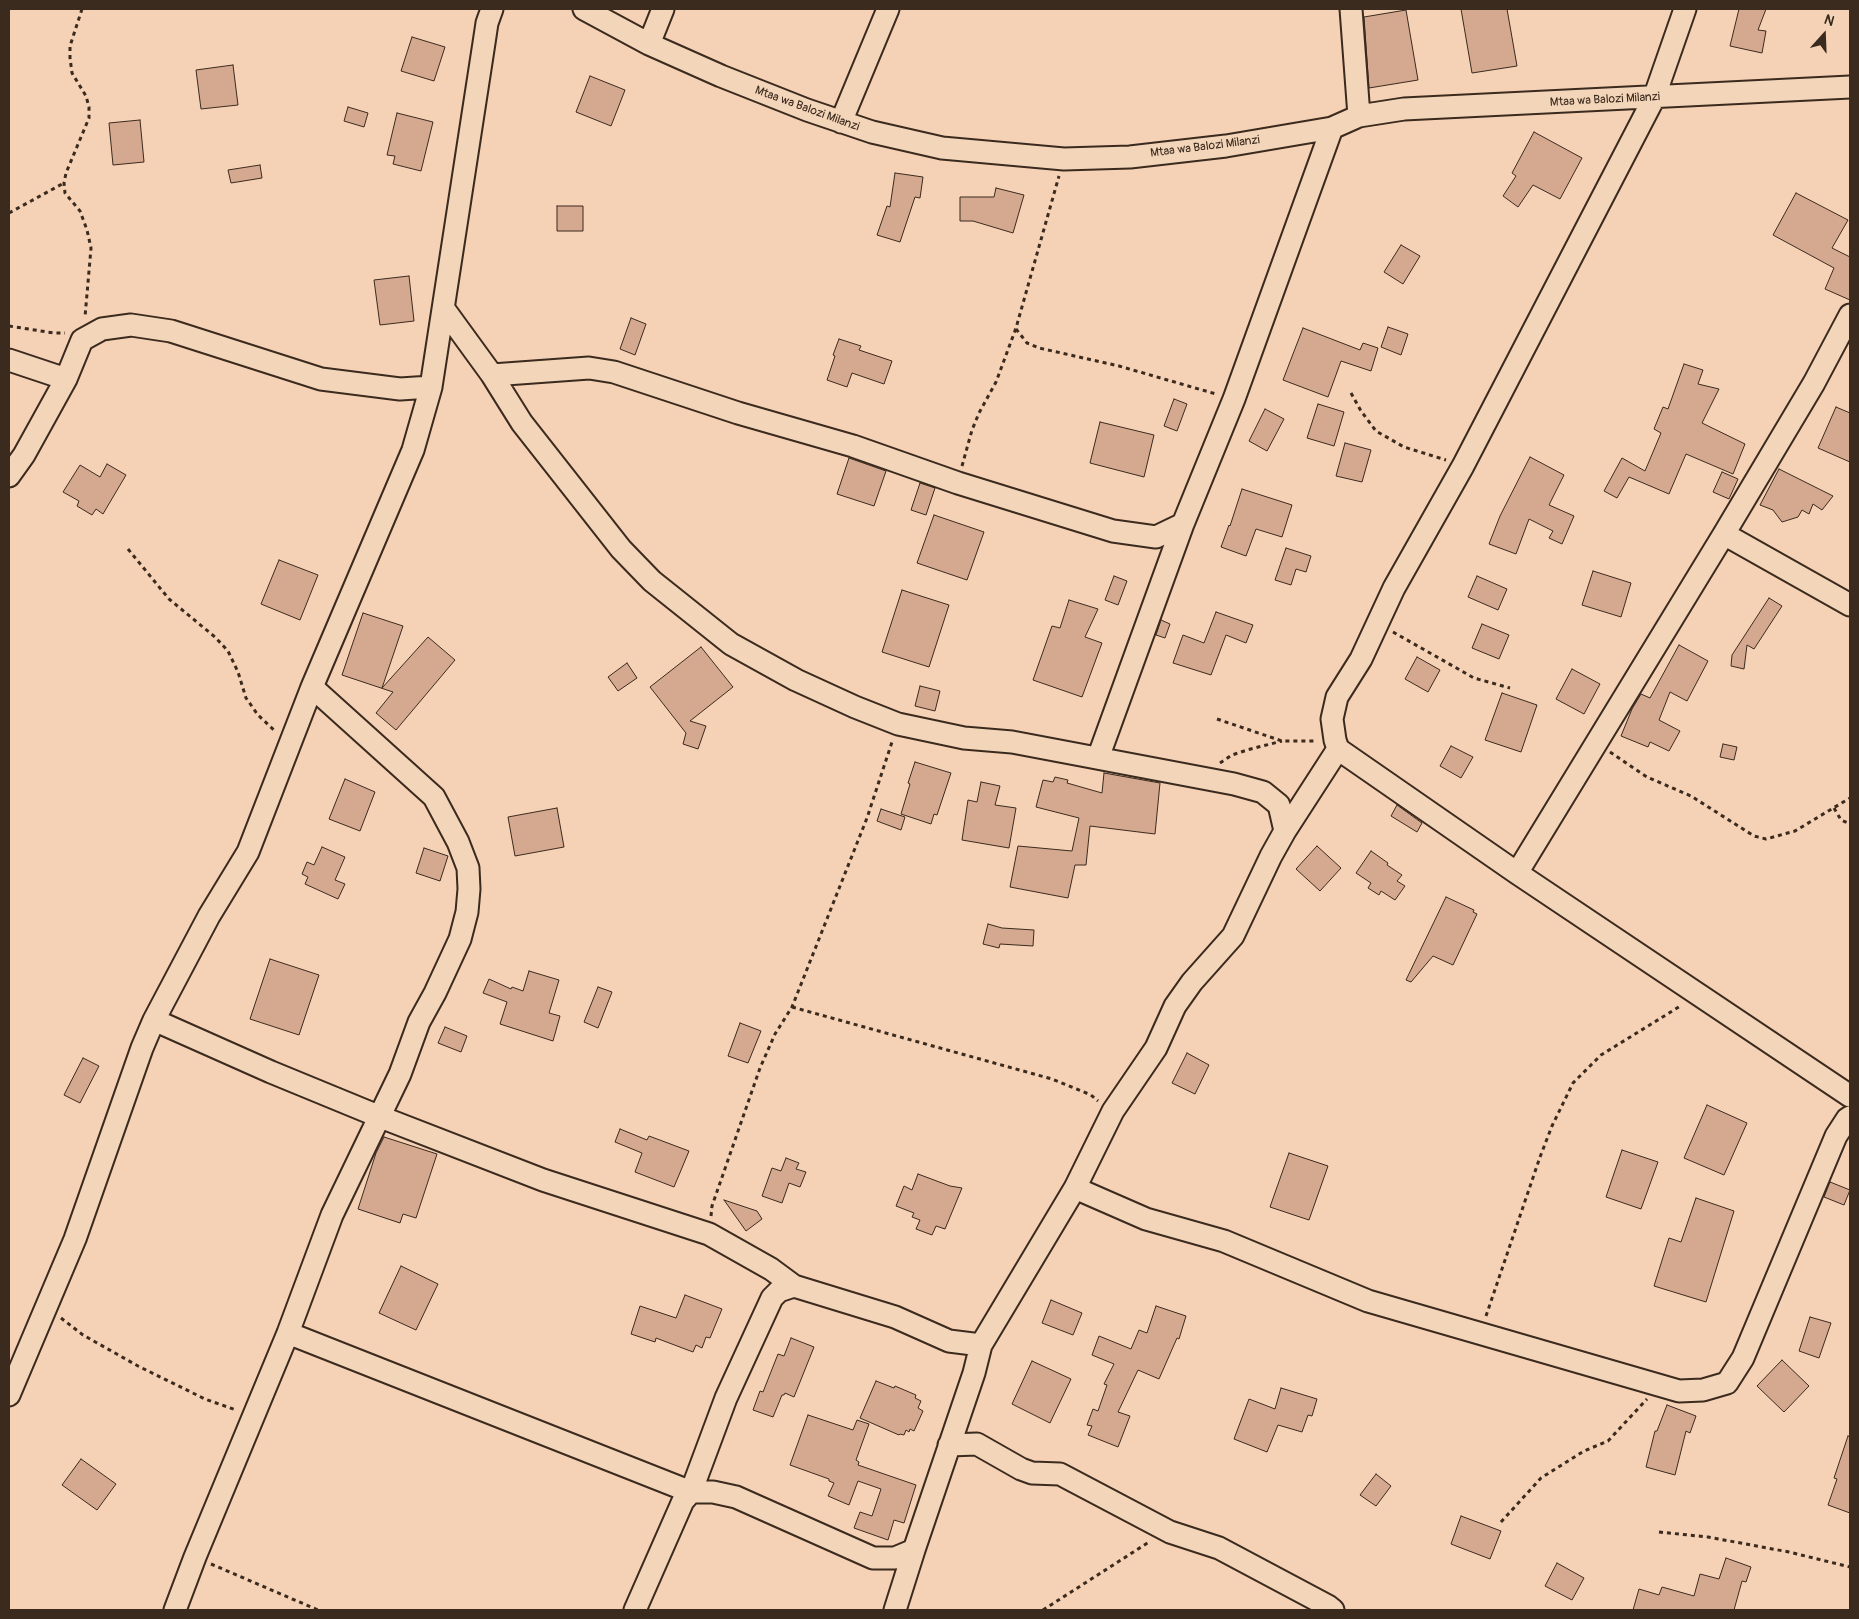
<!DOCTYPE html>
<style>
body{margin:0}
#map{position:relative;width:1859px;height:1619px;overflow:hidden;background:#f5d1b5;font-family:Pangolin,sans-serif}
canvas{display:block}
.frame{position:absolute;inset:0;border:10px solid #3b2a1e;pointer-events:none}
.north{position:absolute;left:1799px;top:10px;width:50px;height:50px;-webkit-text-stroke:4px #f3d5b9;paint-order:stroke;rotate:20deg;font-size:14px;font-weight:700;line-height:20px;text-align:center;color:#3b2a1e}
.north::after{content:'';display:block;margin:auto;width:18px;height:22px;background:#3b2a1e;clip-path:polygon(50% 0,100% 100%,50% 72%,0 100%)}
</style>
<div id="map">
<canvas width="1859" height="1619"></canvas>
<div class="frame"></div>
<div class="north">N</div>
</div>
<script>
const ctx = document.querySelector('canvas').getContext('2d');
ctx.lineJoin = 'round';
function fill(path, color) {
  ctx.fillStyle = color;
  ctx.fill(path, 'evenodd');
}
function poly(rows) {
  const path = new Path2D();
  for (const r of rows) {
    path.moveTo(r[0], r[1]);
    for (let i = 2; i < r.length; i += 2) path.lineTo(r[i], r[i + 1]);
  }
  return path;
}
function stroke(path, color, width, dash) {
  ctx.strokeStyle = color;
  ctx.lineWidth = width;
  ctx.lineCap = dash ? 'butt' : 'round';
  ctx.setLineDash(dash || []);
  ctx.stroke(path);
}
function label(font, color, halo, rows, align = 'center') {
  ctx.font = font + ' Pangolin,sans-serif';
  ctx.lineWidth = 4;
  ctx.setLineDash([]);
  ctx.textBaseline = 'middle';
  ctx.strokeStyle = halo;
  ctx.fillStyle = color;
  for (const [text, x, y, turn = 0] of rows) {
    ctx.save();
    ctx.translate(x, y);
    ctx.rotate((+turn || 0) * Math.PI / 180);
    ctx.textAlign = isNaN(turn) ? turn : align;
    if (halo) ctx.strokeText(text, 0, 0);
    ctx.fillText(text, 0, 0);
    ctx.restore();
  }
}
const building = poly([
 [1461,9,1507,9,1517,66,1472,73,1461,9],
 [1739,9,1766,9,1758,30,1766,31,1762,53,1730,46,1739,9],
 [1406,10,1418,80,1369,88,1364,17,1406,10],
 [412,37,445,47,434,81,401,71,412,37],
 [233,65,238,105,201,109,196,70,233,65],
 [590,76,625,90,611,126,576,112,590,76],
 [348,107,368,113,364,127,344,121,348,107],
 [397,113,433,122,421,171,393,164,395,156,387,155,397,113],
 [140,120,144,162,113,165,109,123,140,120],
 [1534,132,1582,158,1560,199,1533,185,1518,207,1503,196,1516,176,1512,173,1534,132],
 [260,165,262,178,231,183,228,170,260,165],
 [895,173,923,177,920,198,915,197,900,242,877,235,887,206,890,207,895,173],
 [996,188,1024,195,1013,233,973,221,960,221,960,197,994,197,996,188],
 [1796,193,1848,220,1832,248,1850,257,1850,300,1825,289,1834,268,1773,235,1796,193],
 [557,206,583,206,583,231,557,231,557,206],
 [1401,245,1420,256,1403,284,1384,272,1401,245],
 [409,276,414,321,380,325,374,280,409,276],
 [631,318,646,324,635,355,620,349,631,318],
 [1388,327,1408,334,1401,355,1381,347,1388,327],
 [1303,328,1360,350,1363,343,1378,348,1371,371,1341,361,1328,397,1283,380,1303,328],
 [839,339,861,346,859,350,892,361,884,384,852,373,847,387,827,380,835,356,833,355,839,339],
 [1684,364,1703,370,1698,384,1719,389,1702,423,1745,444,1733,474,1686,454,1669,494,1629,477,1617,498,1604,491,1622,458,1645,471,1661,433,1654,429,1663,407,1668,409,1684,364],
 [1174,399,1187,404,1177,431,1164,426,1174,399],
 [1318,404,1344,412,1334,446,1307,438,1318,404],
 [1836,407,1850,413,1850,462,1818,448,1836,407],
 [1265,409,1284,419,1267,451,1249,441,1265,409],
 [1100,422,1154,435,1144,477,1090,463,1100,422],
 [1345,443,1371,450,1362,482,1336,476,1345,443],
 [1530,457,1564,475,1549,505,1574,516,1562,544,1549,538,1553,531,1529,519,1516,554,1489,544,1500,516,1530,457],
 [849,458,886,471,874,506,837,494,849,458],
 [107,464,126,475,103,514,96,509,92,515,77,506,79,501,63,492,80,465,100,477,107,464],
 [1779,469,1833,496,1822,510,1813,504,1809,514,1802,510,1798,517,1782,522,1773,510,1760,505,1779,469],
 [1722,472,1738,479,1729,499,1713,492,1722,472],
 [920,483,935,488,926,515,911,510,920,483],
 [1242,489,1292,505,1282,537,1256,529,1246,556,1221,547,1229,525,1230,526,1242,489],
 [934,515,984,532,967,580,917,563,934,515],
 [1286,548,1311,556,1306,572,1296,569,1291,585,1275,580,1286,548],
 [279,560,318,575,300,620,261,604,279,560],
 [1593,571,1631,583,1621,617,1582,605,1593,571],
 [1114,576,1127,581,1118,605,1105,600,1114,576],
 [1477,576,1507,589,1498,610,1468,597,1477,576],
 [902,590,949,605,929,667,882,652,902,590],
 [1769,598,1782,606,1754,649,1747,645,1744,669,1731,666,1732,655,1769,598],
 [1069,600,1098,609,1085,637,1102,643,1082,697,1033,680,1052,626,1060,628,1069,600],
 [1216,612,1253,625,1246,643,1226,635,1211,675,1173,663,1183,635,1204,643,1216,612],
 [363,613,403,626,382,688,428,637,455,660,396,730,376,713,393,692,342,675,363,613],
 [1161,620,1170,624,1165,638,1156,635,1161,620],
 [1482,624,1509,635,1499,659,1472,648,1482,624],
 [1679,645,1708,661,1687,701,1670,692,1659,720,1680,731,1669,751,1650,742,1648,747,1621,736,1632,709,1641,694,1650,698,1679,645],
 [701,647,733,687,690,721,706,726,698,749,683,744,686,733,650,687,701,647],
 [1417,657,1440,670,1428,692,1405,679,1417,657],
 [627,663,637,678,618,691,608,677,627,663],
 [1572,669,1600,684,1584,714,1556,699,1572,669],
 [920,686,940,691,935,711,915,706,920,686],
 [1502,693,1537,705,1521,752,1485,740,1502,693],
 [1723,744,1737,747,1734,760,1720,757,1723,744],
 [1451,746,1473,757,1461,778,1440,766,1451,746],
 [915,762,951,773,937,815,934,814,931,824,901,814,910,784,908,783,915,762],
 [1104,773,1160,783,1155,834,1090,826,1086,865,1075,865,1068,898,1010,887,1018,846,1072,851,1079,818,1036,807,1043,780,1053,782,1055,777,1068,780,1067,783,1102,793,1104,773],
 [345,779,375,792,360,831,329,819,345,779],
 [981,782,1000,786,995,805,1016,808,1009,848,962,840,968,800,977,802,981,782],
 [1397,805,1422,823,1417,832,1391,816,1397,805],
 [557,808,564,847,515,856,508,817,557,808],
 [881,809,905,817,901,830,877,821,881,809],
 [1317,846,1341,868,1320,891,1296,869,1317,846],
 [322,847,345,857,335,880,345,884,338,899,305,884,308,877,302,874,307,862,314,865,322,847],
 [424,848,448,856,440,881,416,873,424,848],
 [1371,851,1388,863,1387,865,1402,875,1397,881,1405,886,1395,900,1381,891,1379,895,1368,888,1371,883,1356,873,1371,851],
 [1446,897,1474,910,1473,912,1477,914,1453,965,1433,956,1411,982,1406,980,1446,897],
 [988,924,1002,928,1034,930,1033,946,1000,944,999,948,983,944,988,924],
 [270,959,319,975,299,1035,250,1019,270,959],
 [529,971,559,980,549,1013,560,1016,553,1041,500,1024,507,1002,483,993,489,979,511,989,512,987,523,991,529,971],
 [598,987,612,992,598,1028,584,1022,598,987],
 [740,1023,761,1031,748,1063,728,1056,740,1023],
 [445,1027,467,1036,461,1052,438,1043,445,1027],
 [1187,1053,1209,1065,1195,1094,1172,1083,1187,1053],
 [83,1058,99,1066,80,1103,64,1095,83,1058],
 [1707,1105,1747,1123,1724,1175,1684,1158,1707,1105],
 [620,1129,647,1140,649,1136,689,1151,674,1187,635,1172,642,1153,615,1142,620,1129],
 [384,1137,437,1154,416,1218,403,1214,400,1223,358,1209,376,1153,384,1137],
 [1622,1150,1658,1162,1641,1209,1606,1197,1622,1150],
 [1289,1153,1328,1166,1309,1220,1270,1207,1289,1153],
 [786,1158,799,1163,796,1169,806,1172,800,1187,789,1183,782,1203,762,1196,772,1168,781,1171,786,1158],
 [918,1174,950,1186,962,1188,945,1229,936,1226,932,1235,916,1229,920,1220,912,1217,914,1213,896,1206,904,1186,912,1190,918,1174],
 [1830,1182,1850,1190,1844,1205,1824,1197,1830,1182],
 [1696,1198,1734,1211,1706,1302,1654,1286,1669,1238,1681,1242,1696,1198],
 [724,1200,757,1211,762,1219,746,1231,724,1200],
 [401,1266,438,1284,416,1330,379,1313,401,1266],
 [685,1295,722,1309,710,1338,706,1337,702,1348,696,1345,693,1352,656,1338,655,1342,631,1334,640,1306,676,1318,685,1295],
 [1051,1300,1082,1313,1073,1335,1042,1323,1051,1300],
 [1156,1306,1186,1316,1179,1339,1177,1338,1159,1379,1138,1370,1118,1412,1130,1416,1118,1447,1088,1435,1092,1426,1087,1425,1093,1409,1098,1411,1107,1385,1104,1384,1114,1364,1092,1355,1099,1336,1131,1349,1139,1330,1147,1333,1156,1306],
 [1810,1317,1831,1323,1819,1358,1799,1351,1810,1317],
 [791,1338,814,1347,794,1397,785,1393,784,1395,782,1395,773,1417,753,1410,760,1391,763,1392,778,1354,784,1356,791,1338],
 [1782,1360,1809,1386,1784,1412,1757,1386,1782,1360],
 [1032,1361,1071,1379,1050,1423,1012,1404,1032,1361],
 [876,1381,894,1388,895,1386,916,1395,915,1398,921,1401,918,1408,923,1411,914,1431,910,1429,909,1432,906,1430,904,1435,900,1434,899,1435,860,1418,876,1381],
 [1281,1388,1317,1399,1312,1416,1308,1415,1302,1432,1278,1425,1267,1452,1234,1439,1249,1399,1275,1409,1281,1388],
 [1667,1405,1696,1416,1690,1433,1686,1431,1675,1475,1646,1467,1655,1431,1657,1431,1667,1405],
 [808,1415,853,1430,857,1420,869,1424,856,1460,859,1462,858,1465,916,1485,904,1523,894,1520,888,1540,854,1528,860,1512,872,1516,881,1489,858,1481,849,1505,828,1496,834,1483,829,1481,829,1479,790,1465,808,1415],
 [1848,1436,1850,1437,1850,1513,1828,1505,1837,1479,1834,1478,1848,1436],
 [81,1459,116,1484,97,1510,62,1485,81,1459],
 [1376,1474,1391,1486,1376,1506,1360,1495,1376,1474],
 [1461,1516,1501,1531,1490,1559,1451,1544,1461,1516],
 [1726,1558,1751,1567,1746,1582,1742,1581,1734,1610,1633,1610,1639,1589,1659,1595,1662,1587,1694,1596,1700,1574,1719,1579,1726,1558],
 [1557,1563,1584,1578,1572,1600,1545,1586,1557,1563]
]);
const path = poly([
 [82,9,70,46,70,58,72,73,86,96,89,107,89,118,66,173,64,183,65,193,80,211,87,230,91,248,85,317],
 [9,213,64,183],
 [9,326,54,333,65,333],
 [1016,329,1027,343,1039,348,1119,366,1216,394],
 [1351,393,1361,411,1376,431,1404,447,1446,460],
 [962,466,972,430,979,413,996,382,1016,328,1059,176],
 [128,549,169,599,215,637,228,651,238,672,246,698,258,715,276,732],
 [1393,632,1474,678,1510,688],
 [1217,719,1282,741,1317,741],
 [1610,752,1647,777,1691,796,1754,836,1766,839,1795,831,1850,798],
 [1220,763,1232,755,1247,750,1282,741],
 [1834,808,1841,820,1850,824],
 [792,1007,1052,1079,1091,1095,1098,1101],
 [711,1216,712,1206,760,1068,775,1034,792,1007,867,818,892,742],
 [1486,1316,1540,1157,1552,1126,1573,1083,1601,1055,1682,1005],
 [61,1318,83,1335,138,1366,205,1399,236,1410],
 [1501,1522,1541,1478,1584,1451,1608,1441,1647,1399],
 [1659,1532,1708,1537,1789,1552,1850,1567],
 [211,1564,318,1610],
 [1043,1610,1149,1542]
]);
const minor = poly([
 [584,9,649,44,721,76,807,110,872,132,942,148,1064,159,1130,157,1226,146,1332,128,1359,116,1404,109,1850,87],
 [1351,9,1359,116],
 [1685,9,1654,98,1463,466,1394,588,1361,659,1337,697,1332,719,1335,740,1338,749,1517,873,1850,1096],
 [649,44,663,9],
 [841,122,888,9],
 [444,309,492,375,522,423,621,549,652,581,731,644,796,680,855,707,898,724,964,738,1012,742,1234,784,1263,792,1279,805,1285,831,1271,856,1233,936,1192,982,1175,1006,1156,1048,1113,1111,1075,1188,981,1345,974,1373,914,1550,895,1558,873,1558,736,1497,713,1492,691,1492,683,1501,635,1610],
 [9,360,66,379],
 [492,375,589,368,614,372,738,413,853,446,958,483,1113,531,1156,537,1183,524],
 [9,476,24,455,66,379,82,340,102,329,131,325,171,331,321,379,400,389,431,387],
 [1724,534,1850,605],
 [1098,758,1183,524,1234,399,1332,128],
 [1285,831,1338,749],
 [1517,873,1724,534,1814,383,1850,315],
 [154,1020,271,1072,378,1116,543,1180,709,1234,771,1269,794,1286,895,1317,949,1341,981,1345],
 [1075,1188,1146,1219,1224,1241,1368,1301,1679,1391,1703,1390,1727,1383,1743,1358,1836,1136,1847,1119,1850,1117],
 [288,1333,691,1492,726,1398,772,1298,779,1291,794,1286],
 [9,1395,75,1239,142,1048,154,1020,209,916,248,852,312,687,413,450,431,387,484,43,487,23,492,9],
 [949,1445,977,1444,1021,1469,1032,1473,1060,1474,1170,1532,1219,1548,1328,1606,1333,1610],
 [175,1610,195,1557,288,1333,332,1215,400,1074,419,1022,435,993,460,939,467,912,469,889,468,868,458,842,434,797,312,687],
 [895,1610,914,1550]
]);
const streetNames = [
 ["Mtaa wa Balozi Milanzi",1605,100,-3],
 ["Mtaa wa Balozi Milanzi",807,109,20],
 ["Mtaa wa Balozi Milanzi",1205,147,-7]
];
fill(building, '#d5a990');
stroke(building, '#3b2a1e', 1);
stroke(minor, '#3b2a1e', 25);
stroke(path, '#3b2a1e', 3, [4, 4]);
stroke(minor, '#f3d5b9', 21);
label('12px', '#3b2a1e', '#f3d5b9', streetNames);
</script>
